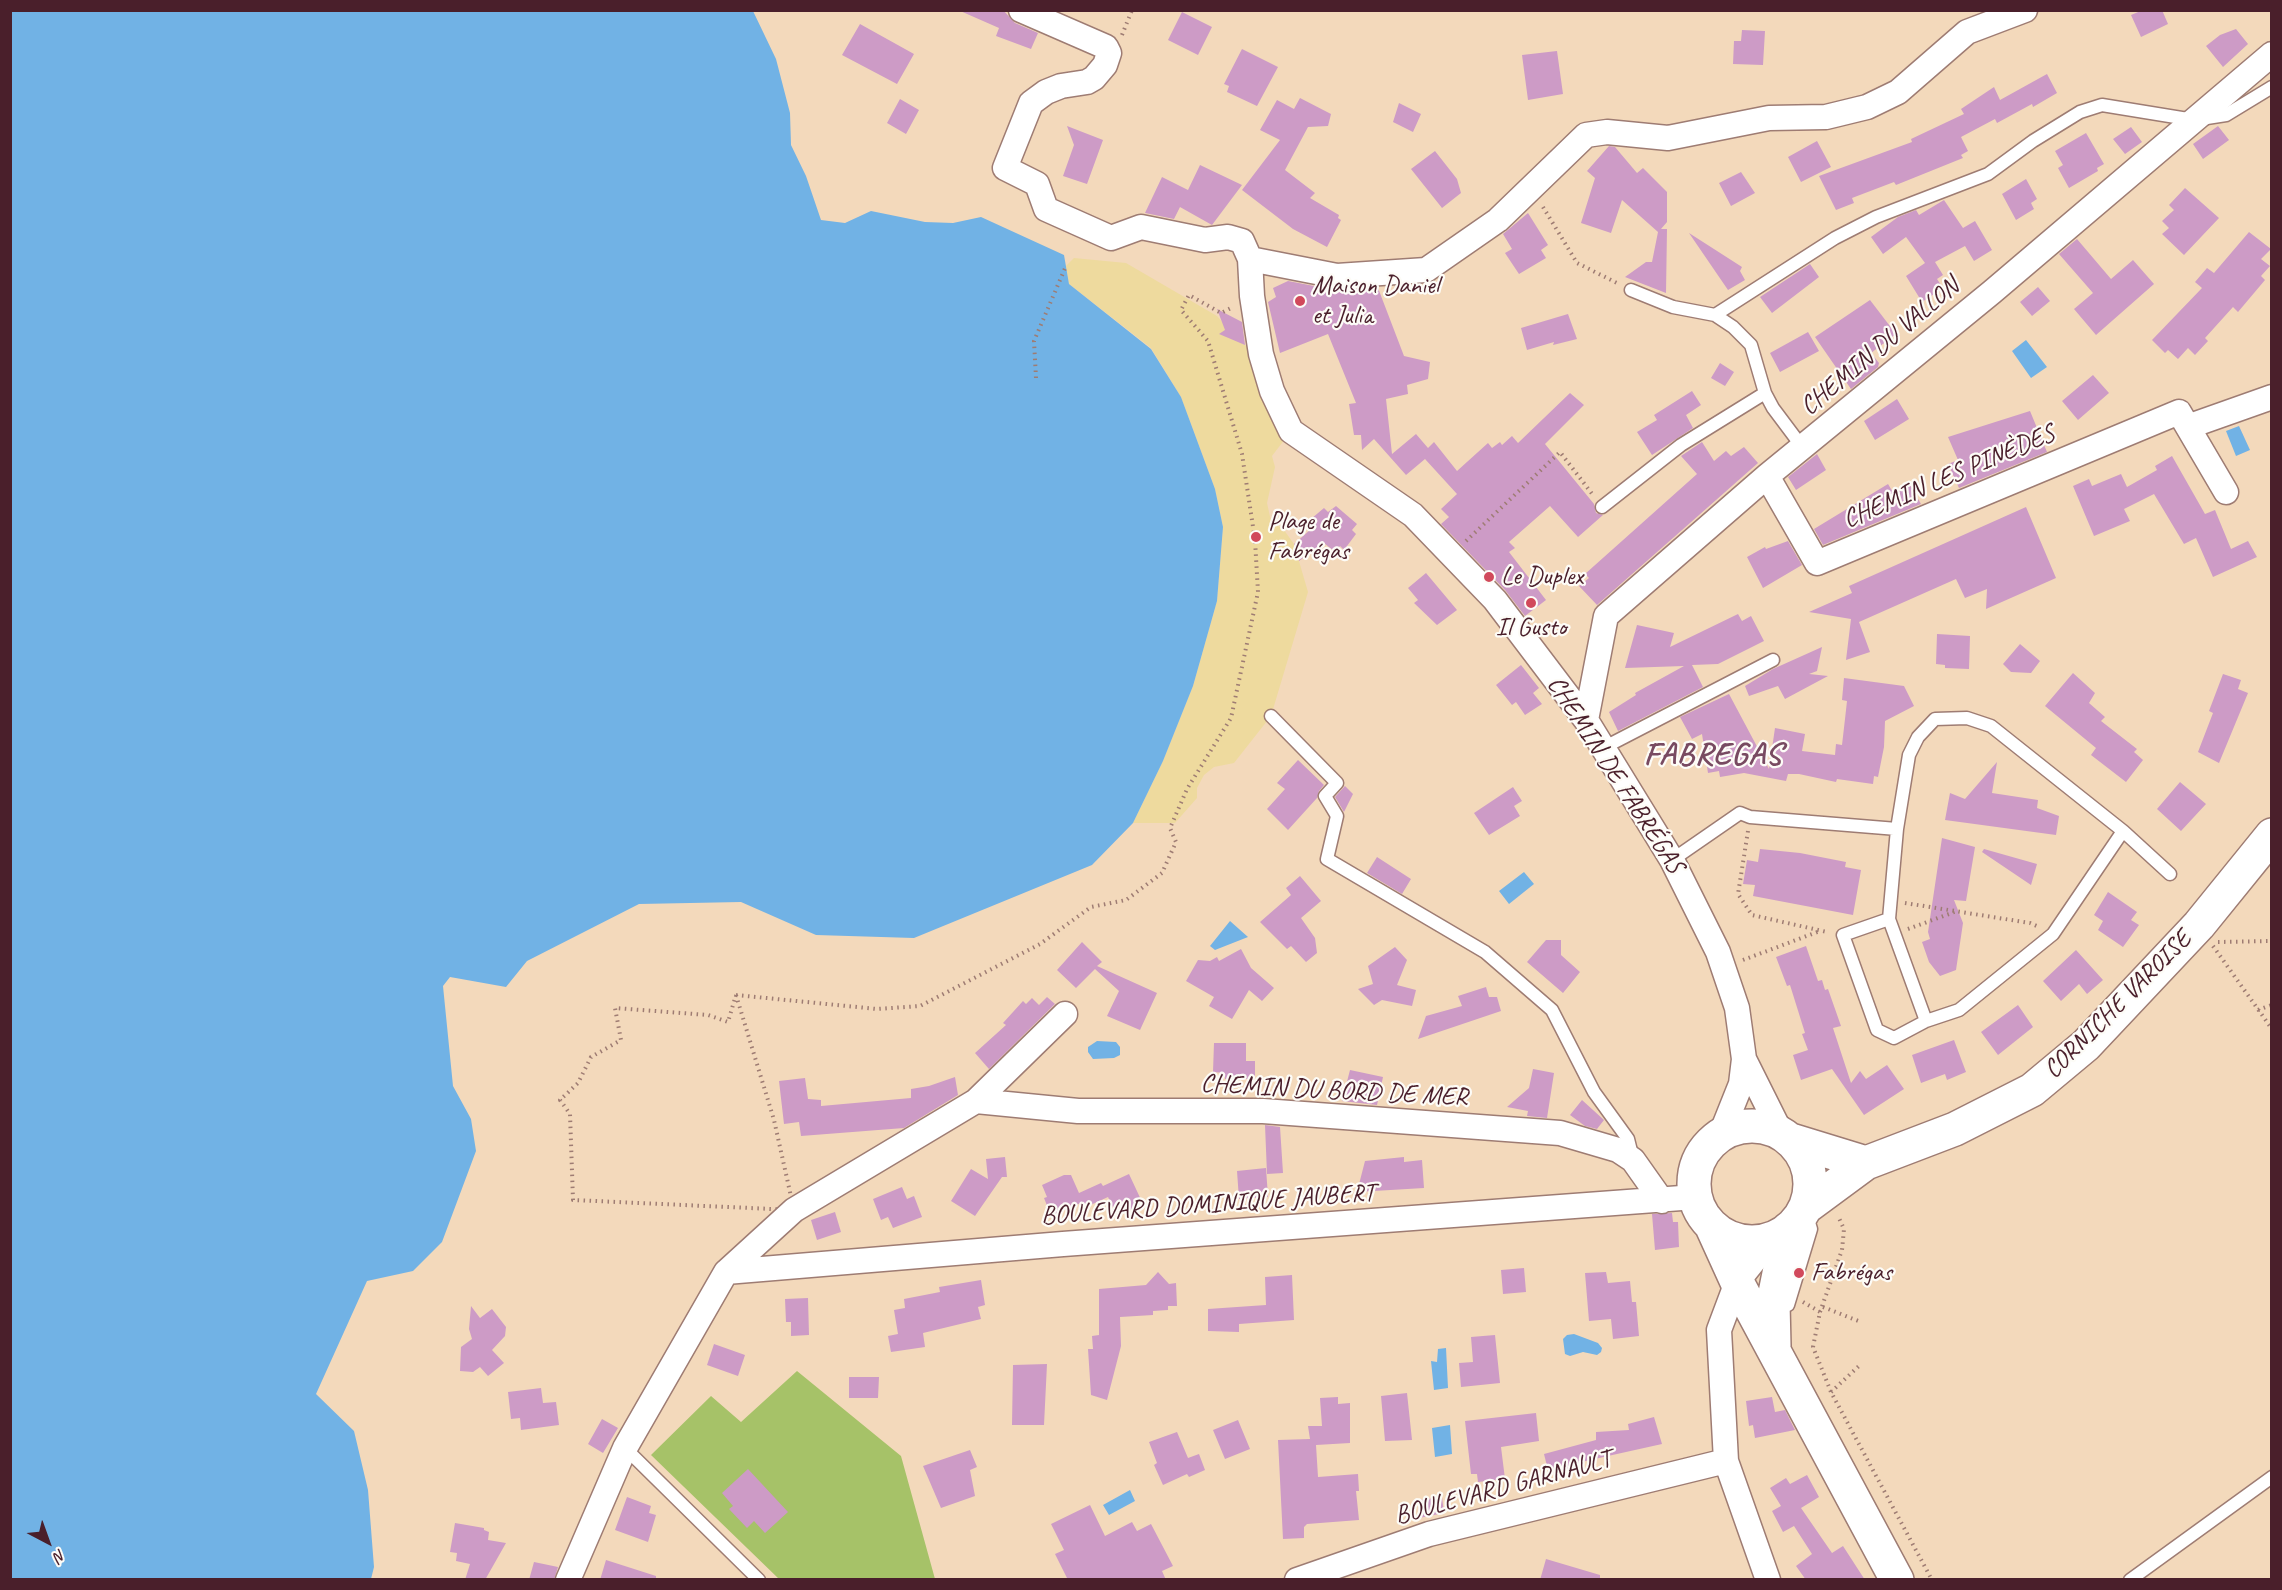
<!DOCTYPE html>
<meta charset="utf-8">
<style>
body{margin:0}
#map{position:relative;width:2282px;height:1590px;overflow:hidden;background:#f3d9bb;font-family:Caveat,sans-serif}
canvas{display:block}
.frame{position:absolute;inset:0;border:12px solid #4a1f2b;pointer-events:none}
.north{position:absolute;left:18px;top:1512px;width:60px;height:60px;-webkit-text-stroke:4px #fdfcf7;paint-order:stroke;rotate:139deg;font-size:16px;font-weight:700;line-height:24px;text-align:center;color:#4a1f2b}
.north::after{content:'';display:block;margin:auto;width:21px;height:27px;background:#4a1f2b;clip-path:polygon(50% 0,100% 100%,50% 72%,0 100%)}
</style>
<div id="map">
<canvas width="2282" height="1590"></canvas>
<div class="frame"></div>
<div class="north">N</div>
</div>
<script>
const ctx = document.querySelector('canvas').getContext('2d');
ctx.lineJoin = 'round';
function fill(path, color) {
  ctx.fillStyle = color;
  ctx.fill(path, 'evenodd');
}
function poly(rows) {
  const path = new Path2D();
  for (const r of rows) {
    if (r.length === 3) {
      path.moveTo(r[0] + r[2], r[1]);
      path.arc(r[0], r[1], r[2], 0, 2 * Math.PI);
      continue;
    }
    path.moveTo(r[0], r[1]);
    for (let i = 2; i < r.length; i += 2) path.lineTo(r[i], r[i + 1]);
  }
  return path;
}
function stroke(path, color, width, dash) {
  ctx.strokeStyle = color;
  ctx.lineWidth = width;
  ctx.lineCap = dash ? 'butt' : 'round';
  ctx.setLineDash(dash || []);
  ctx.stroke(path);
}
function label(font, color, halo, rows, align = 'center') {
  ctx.font = font + ' Caveat,sans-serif';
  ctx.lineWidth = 4.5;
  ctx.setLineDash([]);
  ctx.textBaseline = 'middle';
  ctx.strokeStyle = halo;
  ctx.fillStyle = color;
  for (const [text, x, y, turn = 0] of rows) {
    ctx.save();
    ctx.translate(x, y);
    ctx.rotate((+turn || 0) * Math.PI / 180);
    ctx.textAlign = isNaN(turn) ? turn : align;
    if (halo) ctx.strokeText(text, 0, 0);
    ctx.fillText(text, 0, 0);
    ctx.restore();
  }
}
const green = poly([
 [797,1371,901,1456,935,1579,779,1579,651,1455,711,1396,741,1422]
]);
const sand = poly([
 [1074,258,1126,263,1217,316,1243,344,1261,354,1291,431,1272,456,1275,467,1267,503,1271,521,1284,530,1294,544,1308,592,1271,716,1234,763,1214,767,1204,775,1197,788,1197,798,1175,823,1133,823,1163,761,1193,686,1217,601,1223,527,1215,489,1181,397,1151,348,1069,284,1066,266]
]);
const water = poly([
 [11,10,753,11,776,59,790,113,791,145,806,176,821,220,845,223,871,211,925,222,953,223,981,217,1064,255,1069,284,1151,349,1181,397,1215,489,1223,527,1217,601,1193,686,1163,761,1133,823,1092,865,914,938,816,935,741,902,639,904,527,961,506,987,450,977,443,986,453,1086,471,1119,476,1151,442,1242,413,1271,367,1281,316,1394,354,1431,368,1490,374,1567,371,1579,11,1579],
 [2026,340,2047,367,2031,378,2012,351],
 [2239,426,2250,450,2236,456,2226,431],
 [1524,872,1534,884,1509,904,1499,891],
 [1230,921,1248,937,1215,950,1210,946],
 [1097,1041,1116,1042,1120,1047,1120,1055,1114,1058,1093,1059,1088,1052,1088,1047],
 [1574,1334,1598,1343,1602,1348,1601,1352,1597,1355,1583,1352,1570,1356,1565,1354,1563,1339,1567,1335],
 [1446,1348,1448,1388,1434,1390,1431,1361,1437,1362,1438,1349],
 [1450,1425,1452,1454,1435,1457,1432,1428],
 [1130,1490,1135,1501,1109,1515,1103,1505]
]);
const building = poly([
 [958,10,1003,10,1015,23,1038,33,1031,49,996,36,999,28],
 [2143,10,2162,10,2168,24,2141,37,2131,15],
 [1182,12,1212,27,1198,55,1168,40],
 [860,24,914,54,897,84,842,55],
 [2236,29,2248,44,2223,67,2206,46,2220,35],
 [1742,30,1765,31,1763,65,1733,64,1734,41,1741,41],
 [1242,49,1278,67,1257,106,1227,92,1229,86,1224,84],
 [1557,51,1563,94,1528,100,1522,55],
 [2047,74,2057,93,2033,107,2032,104,1997,123,1995,119,1961,137,1968,151,1961,155,1963,158,1896,185,1894,182,1852,198,1854,203,1836,210,1819,176,1912,142,1911,139,1964,114,1961,109,1994,87,2000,100],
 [1300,98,1331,114,1328,126,1308,127,1285,170,1315,193,1310,198,1339,215,1338,218,1341,220,1327,247,1293,229,1242,190,1280,140,1260,130,1277,100,1294,109],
 [900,99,919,110,906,134,887,123],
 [1399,103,1421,114,1413,132,1393,122],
 [1067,126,1103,140,1087,184,1063,176,1074,145],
 [2218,126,2229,140,2203,159,2193,144],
 [2131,127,2142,142,2125,154,2113,139],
 [2086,133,2104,164,2097,168,2098,171,2069,188,2058,168,2063,165,2055,151],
 [1817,141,1831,167,1801,182,1788,157],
 [1609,146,1615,147,1637,173,1643,168,1667,192,1667,222,1661,229,1667,229,1666,293,1625,277,1646,262,1652,262,1658,232,1622,200,1611,233,1581,223,1595,178,1587,171],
 [1435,151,1457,179,1461,193,1442,208,1411,169],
 [1200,165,1242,185,1212,225,1180,207,1174,219,1145,213,1162,177,1188,190],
 [1741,172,1755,193,1731,206,1719,183],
 [2026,179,2037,199,2031,203,2034,209,2016,220,2002,194],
 [2185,188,2219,218,2184,255,2162,234,2169,228,2162,221,2174,210,2169,205],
 [1944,200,1963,228,1975,221,1992,250,1974,261,1965,246,1935,262,1943,275,1937,279,1943,288,1922,302,1906,276,1925,263,1906,237,1883,254,1871,237,1898,217,1916,210,1919,215],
 [1528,213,1548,245,1541,250,1546,258,1519,274,1505,253,1512,249,1503,234],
 [2249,232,2271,249,2261,259,2270,266,2261,276,2265,280,2238,312,2233,307,2205,338,2208,341,2195,355,2188,348,2178,359,2168,350,2165,353,2152,340,2202,288,2195,282,2207,268,2214,273],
 [1689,233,1742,267,1740,271,1745,280,1728,290],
 [2077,239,2111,279,2133,260,2154,284,2096,335,2074,309,2093,293,2059,254],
 [1810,264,1819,277,1772,313,1760,297],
 [1288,281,1335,290,1378,288,1404,356,1430,362,1428,379,1407,385,1408,394,1386,399,1392,454,1416,434,1428,448,1434,442,1457,471,1488,443,1492,448,1500,442,1502,445,1512,436,1518,443,1570,393,1584,405,1545,444,1594,504,1596,513,1603,515,1578,537,1550,506,1509,542,1515,548,1509,552,1546,600,1525,616,1505,590,1441,524,1449,517,1441,509,1457,494,1425,459,1406,475,1374,439,1362,450,1361,435,1354,435,1349,404,1356,403,1328,334,1280,353,1268,302,1276,297,1273,288],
 [2038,287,2050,301,2032,316,2020,302],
 [1870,300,1896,334,1871,353,1879,363,1878,367,1851,389,1815,337],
 [1217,309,1242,322,1245,345,1219,334,1225,330],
 [1568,314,1577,339,1553,345,1554,342,1527,350,1521,328],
 [1808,332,1819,351,1780,372,1770,353],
 [1720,363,1734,372,1725,386,1711,378],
 [2093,375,2109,393,2078,420,2062,401],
 [1692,391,1701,405,1686,415,1693,428,1652,455,1637,432,1657,420,1654,415],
 [1897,399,1909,419,1875,440,1864,421],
 [2030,411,2047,452,1959,488,1948,464,1958,460,1948,437],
 [1702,442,1714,461,1726,451,1731,456,1744,447,1758,463,1597,605,1579,586,1589,578,1585,574,1697,474,1681,456],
 [1817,454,1826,470,1796,490,1788,477],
 [2172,456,2205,514,2215,510,2231,549,2248,541,2257,557,2213,577,2196,538,2184,544,2154,494,2124,509,2130,521,2094,536,2073,486,2089,479,2092,486,2121,474,2127,487,2157,470,2155,466],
 [1888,484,1894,494,1910,485,1921,504,1823,545,1814,529],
 [1336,506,1357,524,1352,530,1356,534,1344,550,1340,546,1335,552,1324,543,1299,561,1294,544,1310,530,1305,524,1324,508,1328,512],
 [2026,507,2056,578,1986,609,1987,589,1965,598,1956,579,1859,622,1870,652,1846,660,1851,619,1809,612,1852,593,1849,586],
 [1788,541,1802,565,1763,588,1747,557,1765,547,1766,549],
 [1426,573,1457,610,1437,625,1414,603,1418,600,1408,588],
 [1738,614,1742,621,1751,616,1764,641,1718,664,1692,665,1703,687,1618,731,1609,712,1636,695,1635,693,1684,666,1625,668,1637,625,1674,633,1670,647],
 [1937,634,1970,636,1969,669,1945,668,1945,665,1936,664],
 [2020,644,2040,661,2031,673,2011,672,2003,664],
 [1822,647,1817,671,1809,674,1828,676,1785,699,1778,686,1749,696,1745,686,1773,669],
 [1521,665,1539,688,1533,693,1542,704,1525,715,1516,702,1512,705,1496,685],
 [2073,673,2095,693,2089,703,2105,717,2101,721,2137,749,2134,752,2143,760,2126,782,2091,755,2096,748,2045,706],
 [2223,674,2241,680,2238,689,2248,693,2219,763,2198,752,2213,713,2209,711],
 [1844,678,1904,686,1914,706,1885,721,1884,747,1878,777,1874,776,1873,784,1837,779,1836,782,1799,774,1788,774,1786,781,1744,773,1720,777,1719,771,1708,773,1702,734,1692,739,1680,717,1729,694,1769,769,1775,728,1805,734,1802,751,1835,755,1836,744,1842,745,1845,719,1847,701,1842,700],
 [1298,760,1324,785,1319,791,1317,798,1288,830,1267,809,1285,789,1277,783],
 [1997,762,1992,793,2038,800,2037,808,2059,816,2056,835,1945,820,1950,793,1965,799],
 [2180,782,2206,804,2181,831,2157,809],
 [1345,786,1353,794,1344,812,1335,797],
 [1513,787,1522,801,1514,806,1520,816,1489,835,1474,813],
 [1942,838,1975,847,1966,901,1954,900,1963,923,1956,970,1940,976,1929,962,1922,942,1930,939,1928,932],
 [1760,849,1800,853,1846,862,1845,867,1861,870,1853,915,1753,896,1755,885,1743,884,1747,860,1758,862],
 [1984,849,2037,864,2031,885,1982,852],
 [1377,857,1411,879,1402,894,1367,873],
 [1300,876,1321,901,1301,918,1315,938,1317,953,1306,962,1291,946,1287,949,1260,922,1291,895,1286,888],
 [2108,892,2137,912,2131,920,2139,925,2123,947,2098,930,2103,921,2094,915],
 [1546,940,1561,940,1561,955,1580,972,1563,993,1527,962],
 [1082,942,1102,962,1097,966,1157,993,1140,1030,1107,1016,1119,991,1095,969,1076,988,1057,970],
 [1806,946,1818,981,1822,980,1825,990,1828,989,1841,1026,1833,1028,1851,1083,1860,1071,1866,1079,1887,1065,1904,1089,1864,1115,1832,1069,1801,1080,1793,1055,1808,1050,1802,1034,1805,1033,1790,985,1787,986,1776,957],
 [1395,947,1407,960,1397,985,1416,990,1412,1006,1382,1000,1374,1005,1358,989,1373,984,1368,966],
 [1241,949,1251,968,1274,988,1262,1001,1249,990,1232,1019,1209,1006,1214,997,1186,981,1198,960,1210,961,1217,957,1219,961],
 [2076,950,2103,980,2087,994,2079,984,2061,1001,2043,981],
 [1486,987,1489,997,1497,997,1501,1011,1418,1039,1426,1016,1462,1006,1458,996],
 [1047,997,1055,1004,989,1069,975,1053,1006,1025,1003,1023,1023,1001,1026,1004,1032,998,1039,1005],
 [2018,1005,2033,1027,1998,1055,1981,1032],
 [1954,1040,1966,1072,1947,1080,1945,1074,1921,1083,1912,1055],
 [1214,1043,1246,1043,1246,1061,1255,1061,1255,1079,1225,1079,1225,1073,1213,1072],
 [1533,1069,1554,1073,1547,1118,1527,1116,1528,1111,1507,1107,1529,1088],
 [1350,1070,1383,1077,1377,1105,1342,1101],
 [955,1077,958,1095,904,1128,801,1136,799,1122,784,1124,779,1081,805,1078,808,1099,821,1100,821,1106,911,1098,911,1089,929,1086],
 [1582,1100,1604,1120,1597,1129,1585,1126,1570,1115],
 [1265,1125,1280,1127,1283,1173,1267,1174],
 [1005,1157,1007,1177,1002,1177,975,1216,951,1201,971,1169,988,1179,986,1159],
 [1404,1157,1404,1162,1422,1160,1424,1188,1357,1192,1365,1161],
 [1266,1168,1268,1197,1239,1199,1237,1171],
 [1129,1174,1143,1204,1125,1213,1124,1210,1116,1214,1108,1197,1084,1208,1081,1203,1055,1214,1054,1212,1050,1213,1044,1198,1047,1197,1042,1185,1064,1175,1071,1175,1079,1193,1101,1183,1103,1186],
 [902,1187,907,1199,914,1196,922,1217,893,1228,888,1217,881,1220,873,1199],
 [835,1212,841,1232,817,1240,811,1220],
 [1672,1213,1673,1222,1678,1222,1679,1247,1655,1250,1652,1214],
 [1524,1268,1526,1292,1503,1294,1501,1270],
 [1158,1272,1169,1284,1176,1283,1177,1306,1168,1306,1168,1310,1153,1311,1153,1315,1120,1317,1121,1346,1107,1400,1091,1395,1088,1349,1093,1349,1092,1336,1099,1335,1099,1289,1146,1285],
 [1606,1272,1608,1283,1630,1281,1632,1302,1636,1302,1639,1336,1613,1339,1611,1319,1589,1321,1585,1273],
 [1292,1275,1294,1320,1239,1324,1239,1332,1208,1331,1208,1309,1266,1305,1265,1277],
 [981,1280,985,1305,978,1307,981,1319,923,1333,925,1347,891,1352,888,1336,898,1334,894,1310,905,1308,904,1299,940,1292,939,1287],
 [808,1298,809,1335,791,1336,791,1322,786,1322,785,1299],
 [471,1306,480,1318,492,1309,506,1327,505,1336,492,1350,504,1363,488,1376,480,1367,473,1372,460,1371,461,1347,472,1339,469,1329],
 [1495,1335,1500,1383,1461,1387,1459,1363,1473,1362,1471,1337],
 [714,1344,745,1355,738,1376,707,1365],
 [1047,1364,1044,1425,1012,1425,1013,1365],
 [849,1377,879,1377,878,1398,849,1398],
 [541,1388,543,1403,556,1402,559,1425,521,1430,520,1418,511,1419,508,1392],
 [1407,1393,1412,1440,1385,1441,1381,1396],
 [1338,1397,1338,1404,1350,1403,1350,1443,1316,1445,1318,1477,1358,1474,1359,1491,1356,1491,1359,1520,1307,1524,1304,1527,1304,1538,1283,1539,1278,1440,1310,1439,1308,1426,1322,1426,1320,1398],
 [1772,1397,1775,1412,1785,1410,1795,1430,1755,1438,1753,1425,1749,1426,1746,1401],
 [1536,1413,1539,1441,1501,1447,1505,1479,1478,1482,1477,1474,1471,1474,1465,1421],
 [1654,1417,1662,1444,1581,1462,1581,1466,1549,1474,1544,1454,1596,1440,1596,1432,1629,1430,1628,1424],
 [602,1419,618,1428,603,1453,588,1444],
 [1238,1420,1250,1449,1225,1459,1213,1430],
 [1177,1432,1188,1458,1199,1454,1205,1470,1189,1477,1187,1474,1163,1485,1154,1465,1157,1463,1149,1442],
 [970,1450,977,1467,970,1470,975,1496,941,1508,923,1466],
 [748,1469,788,1512,765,1533,754,1521,747,1528,729,1509,733,1506,722,1493],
 [1807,1475,1819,1497,1801,1508,1832,1553,1843,1546,1865,1580,1806,1580,1796,1566,1812,1554,1794,1526,1783,1532,1772,1511,1781,1506,1770,1488,1786,1478,1790,1484],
 [627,1497,651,1506,649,1513,656,1515,648,1542,615,1530],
 [1442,1497,1444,1513,1419,1518,1418,1500],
 [1090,1505,1105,1536,1132,1522,1137,1531,1151,1524,1173,1566,1162,1571,1166,1580,1068,1580,1055,1554,1064,1550,1051,1524],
 [455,1523,484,1528,484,1530,489,1532,488,1540,506,1543,485,1580,465,1580,470,1564,456,1561,457,1553,450,1552],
 [1546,1559,1600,1575,1600,1580,1540,1580],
 [606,1560,656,1576,656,1580,600,1580],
 [534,1562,558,1567,554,1580,529,1580]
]);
const path = poly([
 [1122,35,1132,10],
 [1543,207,1577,263,1619,284],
 [1036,378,1034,341,1066,266],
 [1466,541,1560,452,1593,495],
 [1748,831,1738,894,1752,915,1827,932],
 [1905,903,2030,923,2039,927],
 [1908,929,1957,911],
 [2218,942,2272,941],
 [2213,946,2272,1029],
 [1743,960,1820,931],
 [736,995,877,1009,920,1006,1040,944,1091,907,1126,900,1162,873,1176,842,1170,828,1187,789,1231,718,1258,592,1255,540,1242,454,1208,341,1181,310,1189,295,1221,313,1233,307],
 [736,995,774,1120,794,1210,573,1200,570,1114,560,1100,578,1083,591,1057,621,1040,615,1008,708,1015,728,1022,736,995],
 [2258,1010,2272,1005],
 [1803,1302,1820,1312,1813,1347,1831,1392,1932,1580],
 [1823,1307,1861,1322],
 [1820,1312,1842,1250,1844,1229,1838,1216],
 [1831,1392,1860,1365]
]);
const lane = poly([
 [1631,290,1673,307,1715,315,1733,327,1751,345,1765,393,1773,408,1803,448],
 [1715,315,1835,238,1876,217,1988,174,2033,141,2080,112,2102,105,2194,120,2226,115,2272,87],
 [1602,507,1681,445,1765,393],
 [1271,716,1337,783,1325,796,1337,816,1327,859,1485,952,1552,1010,1594,1092,1628,1139,1633,1159],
 [1603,748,1773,660],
 [2123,831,2053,934,1959,1010,1926,1021,1889,919,1897,829,1909,755,1918,737,1935,719,1967,718,1991,726,2123,831,2170,874],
 [1672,860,1740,813,1750,817,1897,829],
 [1889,919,1843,935,1877,1030,1894,1038,1926,1021],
 [1788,1305,1811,1229,1805,1210],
 [625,1448,759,1580],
 [2130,1580,2272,1477]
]);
const street = poly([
 [1021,10,1106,47,1109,53,1105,65,1094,78,1087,82,1061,86,1046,92,1031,103,1005,168,1037,184,1046,209,1111,238,1141,227,1205,240,1228,237,1242,241,1250,259,1252,296,1261,354,1272,391,1291,431,1413,515,1495,600,1586,720,1672,860,1718,952,1737,1008,1744,1059,1741,1084,1721,1134],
 [1250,259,1337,276,1426,270,1498,220,1586,135,1607,132,1668,138,1769,118,1826,117,1867,107,1898,92,1967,32,2025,10],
 [2190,426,2272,397],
 [1767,476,1817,563,2179,412,2226,492],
 [1586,720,1606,616,1767,476,1992,292,2272,54],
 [1744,1059,1781,1133],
 [976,1101,1065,1014],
 [726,1272,1063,1244,1695,1197],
 [568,1580,625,1448,726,1272,794,1210,976,1101,1078,1111,1263,1111,1560,1133,1618,1150,1633,1160,1662,1201],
 [1297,1580,1429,1534,1726,1461],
 [1768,1580,1726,1461,1719,1330,1737,1282,1761,1252,1768,1239]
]);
const secondary = poly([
 [1752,1184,58],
 [1791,1140,1866,1163],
 [1805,1208,1866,1163,1955,1129,2032,1090,2086,1045,2199,925,2272,835],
 [1712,1227,1737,1282,1897,1580],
 [1774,1346,1773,1303,1788,1229]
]);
const markers = [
 [1300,301,6,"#d1495b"],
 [1256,537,6,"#d1495b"],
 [1489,577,6,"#d1495b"],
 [1531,603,6,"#d1495b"],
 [1799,1273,6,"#d1495b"]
];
const poiNames = [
 ["Maison Daniel",1312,286],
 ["et Julia",1312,316],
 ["Plage de",1268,522],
 ["Fabrégas",1268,552],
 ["Le Duplex",1501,577],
 ["Il Gusto",1531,628,"center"],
 ["Fabrégas",1811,1273]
];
const streetNames = [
 ["CHEMIN DU VALLON",1880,347,-40],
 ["CHEMIN LES PINÈDES",1949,477,-23],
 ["CHEMIN DE FABRÉGAS",1615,775,57],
 ["CORNICHE VAROISE",2118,1005,-45],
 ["CHEMIN DU BORD DE MER",1334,1091,3],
 ["BOULEVARD DOMINIQUE JAUBERT",1208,1205,-4],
 ["BOULEVARD GARNAULT",1503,1488,-15]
];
const districtNames = [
 ["FABREGAS",1713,756]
];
fill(green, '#a6c268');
fill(sand, '#eeda9e');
fill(water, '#71b2e5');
fill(building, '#cd9bc6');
stroke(lane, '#9e7c73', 15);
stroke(street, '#9e7c73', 27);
stroke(secondary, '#9e7c73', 36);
stroke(path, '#9e7c73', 4, [1.5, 4.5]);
stroke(lane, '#fff', 12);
stroke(street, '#fff', 24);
stroke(secondary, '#fff', 33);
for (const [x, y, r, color] of markers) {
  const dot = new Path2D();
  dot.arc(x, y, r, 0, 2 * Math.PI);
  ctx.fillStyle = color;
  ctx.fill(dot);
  stroke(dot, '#fdfcf7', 2);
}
label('26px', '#4a1f2b', '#fdfcf7', poiNames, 'left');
label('26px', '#4a1f2b', '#fdfcf7', streetNames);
ctx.letterSpacing = '1.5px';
label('bold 32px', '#784a61', '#fdfcf7', districtNames);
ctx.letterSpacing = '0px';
</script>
